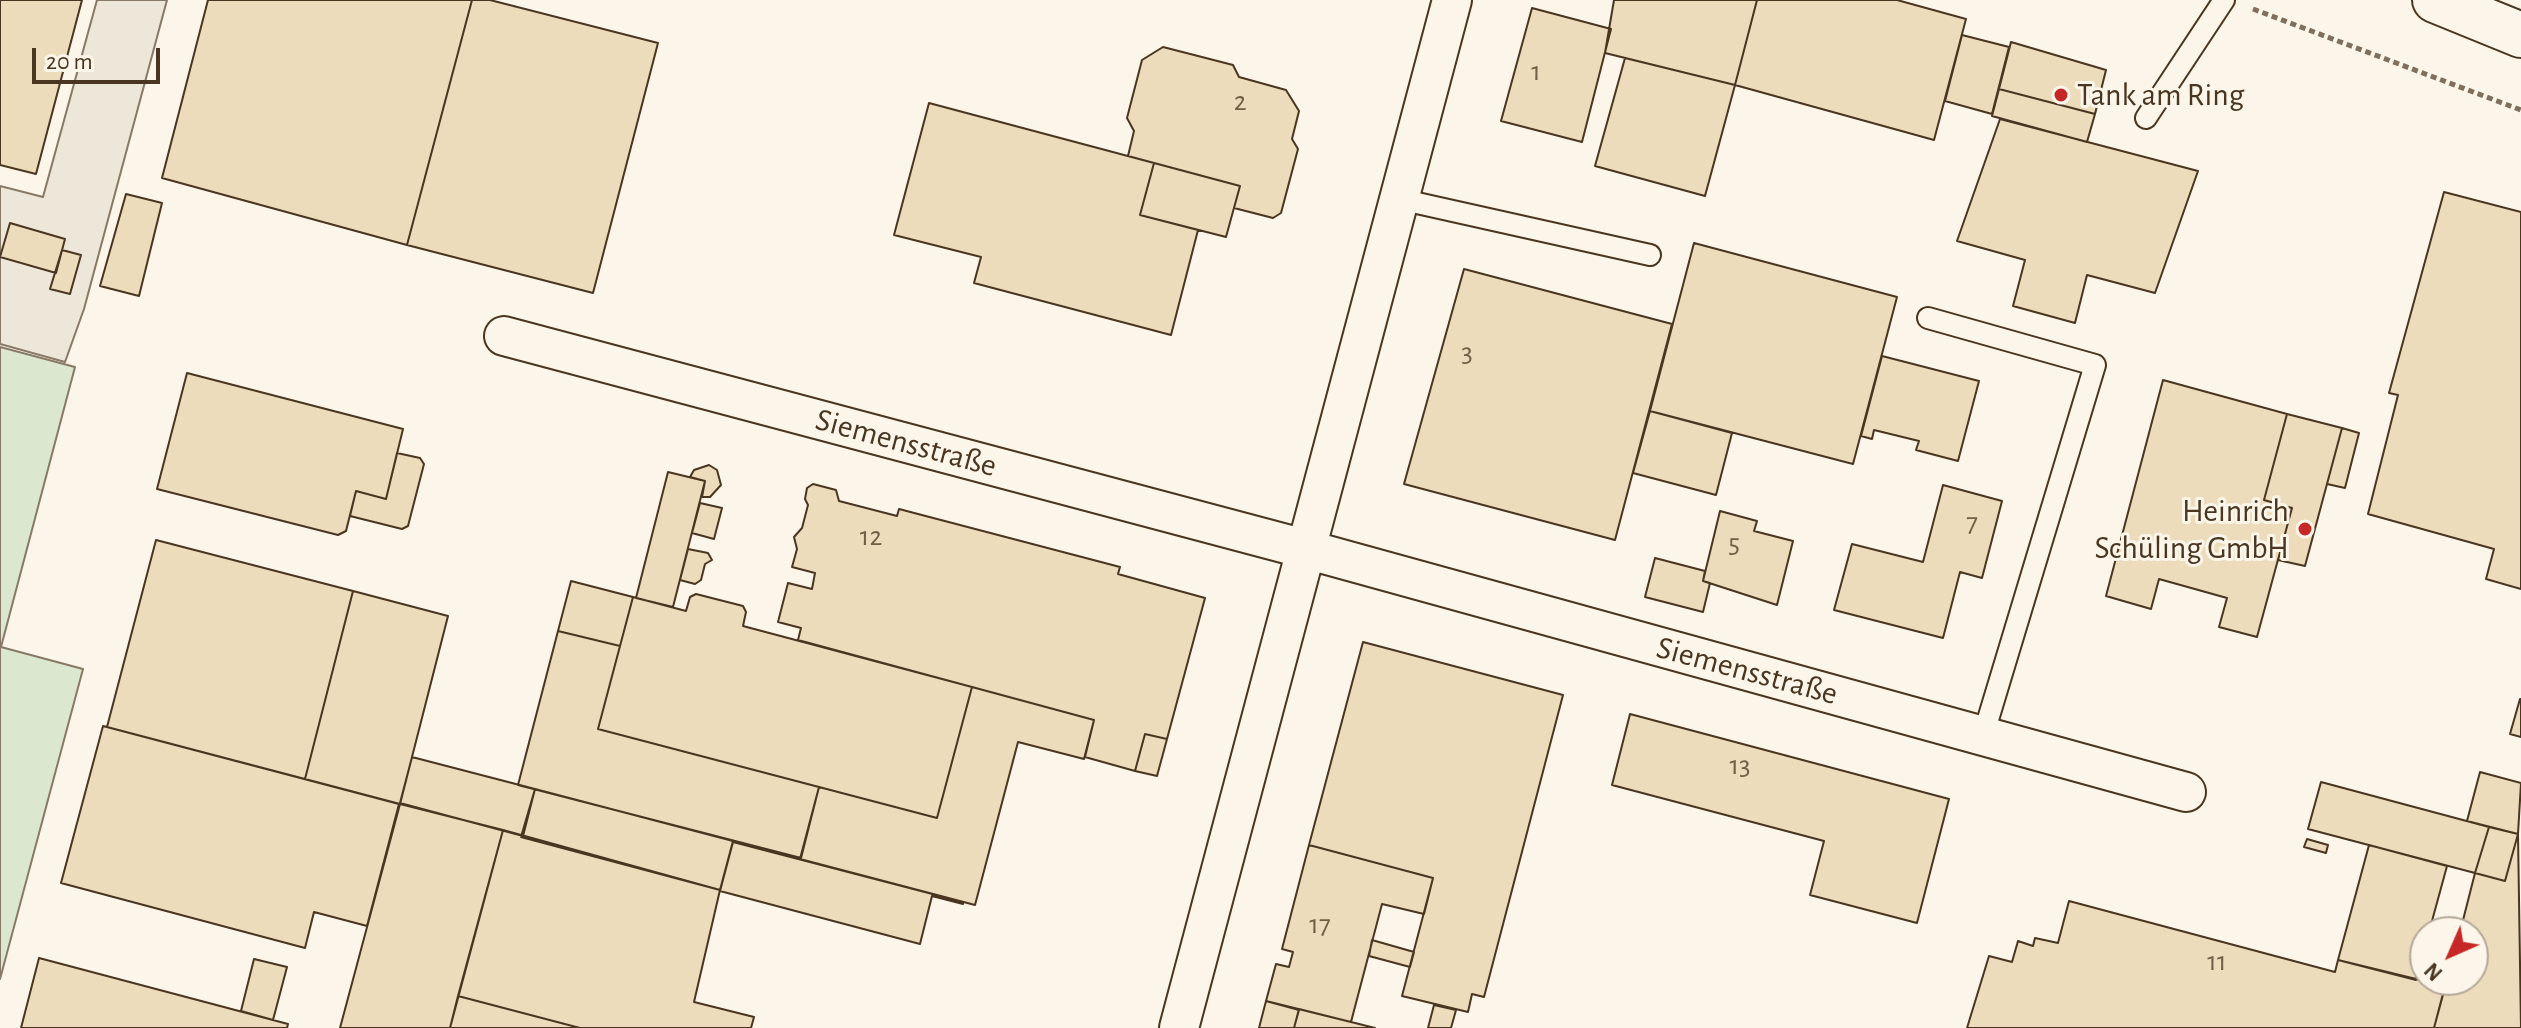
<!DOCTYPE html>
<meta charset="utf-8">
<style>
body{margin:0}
#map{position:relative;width:2521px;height:1028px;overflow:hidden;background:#fbf6e9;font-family:"Alegreya Sans",sans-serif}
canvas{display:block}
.north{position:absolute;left:2409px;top:916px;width:80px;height:80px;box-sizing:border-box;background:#fbf6e9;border:2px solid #b4a999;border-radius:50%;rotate:225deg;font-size:22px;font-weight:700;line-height:32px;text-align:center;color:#4a3520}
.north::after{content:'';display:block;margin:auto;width:28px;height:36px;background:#c62828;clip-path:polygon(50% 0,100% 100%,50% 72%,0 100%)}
.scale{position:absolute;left:32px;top:48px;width:128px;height:36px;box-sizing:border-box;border:4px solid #4a3520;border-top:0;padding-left:10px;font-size:24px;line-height:28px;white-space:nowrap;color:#4a3520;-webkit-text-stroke:6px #fbf6e9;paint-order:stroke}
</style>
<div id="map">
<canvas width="2521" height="1028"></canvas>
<div class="north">N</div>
<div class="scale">20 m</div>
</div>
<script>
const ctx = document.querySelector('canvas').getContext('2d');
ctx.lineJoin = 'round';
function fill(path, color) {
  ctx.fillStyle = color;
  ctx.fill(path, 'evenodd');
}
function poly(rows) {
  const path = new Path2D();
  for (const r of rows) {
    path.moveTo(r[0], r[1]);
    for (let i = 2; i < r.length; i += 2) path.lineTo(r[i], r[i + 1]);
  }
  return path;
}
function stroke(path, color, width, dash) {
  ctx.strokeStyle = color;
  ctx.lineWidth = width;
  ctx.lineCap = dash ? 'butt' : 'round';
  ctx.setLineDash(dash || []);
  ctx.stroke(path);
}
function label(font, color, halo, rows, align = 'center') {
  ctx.font = font + ' "Alegreya Sans",sans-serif';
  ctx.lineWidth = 6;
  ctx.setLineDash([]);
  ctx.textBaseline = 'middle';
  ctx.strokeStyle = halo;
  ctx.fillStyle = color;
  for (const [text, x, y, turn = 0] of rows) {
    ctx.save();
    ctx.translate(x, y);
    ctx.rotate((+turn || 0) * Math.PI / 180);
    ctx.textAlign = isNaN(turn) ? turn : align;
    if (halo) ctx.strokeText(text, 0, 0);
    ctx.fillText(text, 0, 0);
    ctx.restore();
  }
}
const green = poly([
 [0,347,75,367,1,647,83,669,0,979,0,347]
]);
const parking = poly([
 [97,0,167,0,84,309,65,362,0,344,0,186,43,197,97,0]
]);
const building = poly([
 [0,0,82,0,36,174,0,165,0,0],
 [208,0,472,0,407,245,162,178,208,0],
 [472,0,490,0,658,43,593,293,407,245,472,0],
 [1614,0,1757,0,1735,85,1605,53,1614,0],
 [1757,0,1897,0,1966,19,1934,140,1735,85,1757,0],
 [1532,8,1611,29,1582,142,1501,121,1532,8],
 [1962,35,2009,47,1992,114,1945,101,1962,35],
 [2011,42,2106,70,2095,114,1999,89,2011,42],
 [1163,47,1233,65,1239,77,1286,90,1299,111,1292,139,1298,149,1281,213,1273,218,1234,208,1240,186,1128,156,1134,131,1127,118,1142,60,1163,47],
 [1625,58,1735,85,1705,196,1595,166,1625,58],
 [1999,89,2095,114,2087,142,1992,116,1999,89],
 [929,103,1154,163,1140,215,1198,230,1171,335,974,283,981,257,894,235,929,103],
 [2000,119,2198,171,2155,293,2087,275,2075,323,2013,306,2025,260,1957,241,2000,119],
 [1154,163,1240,186,1226,237,1140,215,1154,163],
 [2444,192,2521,212,2521,589,2486,579,2494,549,2368,514,2398,395,2389,393,2444,192],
 [126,194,162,203,139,296,100,286,126,194],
 [10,223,65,239,56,273,0,257,10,223],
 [1694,243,1897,297,1853,464,1650,411,1694,243],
 [62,250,81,255,70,294,50,289,62,250],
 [1464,269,1672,324,1615,540,1404,484,1464,269],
 [1882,356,1979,381,1958,461,1916,450,1919,441,1874,430,1872,439,1861,436,1882,356],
 [187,373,403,429,386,499,356,491,346,531,338,535,157,489,187,373],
 [2163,380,2287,414,2264,500,2292,508,2257,637,2219,627,2227,598,2159,579,2151,609,2106,596,2163,380],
 [1650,411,1732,433,1716,495,1633,473,1650,411],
 [2287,414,2342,428,2305,566,2278,560,2292,508,2264,500,2287,414],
 [2342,428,2359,433,2345,488,2327,484,2342,428],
 [397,453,420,458,424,464,408,526,402,529,350,516,356,491,386,499,397,453],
 [709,465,717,470,721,485,710,497,702,497,705,481,690,477,694,470,709,465],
 [668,472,705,481,673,607,636,598,668,472],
 [813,484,836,490,839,501,897,516,899,509,1120,567,1118,574,1205,598,1167,739,1145,734,1135,771,1085,757,1094,720,798,640,801,628,778,622,788,583,812,589,815,573,792,567,797,549,794,537,802,528,808,505,805,499,807,488,813,484],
 [1943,485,2002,501,1982,578,1960,572,1943,638,1834,610,1852,544,1923,562,1943,485],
 [700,503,722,508,714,539,692,533,700,503],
 [1720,511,1757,521,1754,531,1793,541,1777,605,1703,581,1720,511],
 [156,540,353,591,305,779,107,727,156,540],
 [688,549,708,553,712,560,705,564,701,580,695,584,680,580,688,549],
 [1655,558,1705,571,1703,581,1710,583,1703,612,1645,597,1655,558],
 [571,581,633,597,620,646,558,631,571,581],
 [353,591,448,616,400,804,305,779,353,591],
 [696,594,743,606,746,612,743,626,972,687,937,818,598,729,633,597,686,611,690,597,696,594],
 [558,631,620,646,598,729,819,787,801,858,518,785,558,631],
 [1363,642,1563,695,1484,997,1472,994,1468,1012,1402,996,1433,878,1309,845,1363,642],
 [972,687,1094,720,1084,759,1018,742,975,905,800,859,819,787,937,818,972,687],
 [2520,699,2521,699,2521,737,2510,734,2520,699],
 [1630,714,1949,799,1917,923,1810,895,1824,841,1612,785,1630,714],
 [103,726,399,804,367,926,314,912,305,948,61,883,103,726],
 [1145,734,1167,739,1157,776,1135,771,1145,734],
 [412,757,535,789,523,836,400,803,412,757],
 [2480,772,2521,783,2518,834,2467,821,2480,772],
 [2321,782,2489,827,2475,873,2308,829,2321,782],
 [535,789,733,841,720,890,521,837,535,789],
 [400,804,503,830,450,1028,340,1028,400,804],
 [2489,827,2518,834,2505,881,2475,873,2489,827],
 [503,830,720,890,694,1002,754,1017,751,1028,580,1028,458,996,503,830],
 [2518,834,2521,1028,2434,1028,2447,980,2473,980,2473,932,2460,932,2475,873,2505,881,2518,834],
 [2307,839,2328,845,2326,853,2304,847,2307,839],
 [733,842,963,902,963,904,932,896,920,944,720,891,733,842],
 [1309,845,1433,878,1424,914,1382,904,1351,1022,1266,1001,1276,964,1289,967,1293,952,1282,949,1309,845],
 [2369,845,2447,866,2429,932,2425,932,2416,980,2338,960,2369,845],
 [2069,901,2335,972,2338,960,2445,986,2434,1028,1967,1028,1989,956,2012,962,2018,941,2033,946,2035,938,2058,943,2069,901],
 [1372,940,1414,952,1410,967,1369,956,1372,940],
 [39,958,288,1024,287,1028,21,1028,39,958],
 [254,959,287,967,273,1020,241,1011,254,959],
 [458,996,580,1028,450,1028,458,996],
 [1266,1001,1299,1010,1294,1028,1259,1028,1266,1001],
 [1434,1005,1456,1010,1451,1028,1428,1028,1434,1005],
 [1299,1009,1375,1028,1294,1028,1299,1009]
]);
const path = poly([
 [2253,9,2521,110]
]);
const service = poly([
 [2146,118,2224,0],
 [1399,199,1650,255],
 [1928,318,2095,365,1983,736]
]);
const minor = poly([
 [504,336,1309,550,2186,792],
 [1179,1028,1452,0]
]);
const secondary = poly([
 [2435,0,2521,35]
]);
const markers = [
 [2061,95,8,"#c62828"],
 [2305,529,8,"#c62828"]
];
const numberNames = [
 ["1",1536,72],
 ["2",1240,102],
 ["3",1467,353],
 ["7",1972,523],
 ["12",871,537],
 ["5",1734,544],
 ["13",1740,766],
 ["17",1320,925],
 ["11",2217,962]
];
const poiNames = [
 ["Tank am Ring",2077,95],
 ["Heinrich",2289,511,"right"],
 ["Schüling GmbH",2289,548,"right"]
];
const streetNames = [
 ["Siemensstraße",906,443,15],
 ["Siemensstraße",1747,671,15]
];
fill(green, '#dce7d0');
stroke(green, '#887966', 2);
fill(parking, '#ede7d9');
stroke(parking, '#887966', 2);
fill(building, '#ecdcbc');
stroke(building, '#4a3520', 2);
stroke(service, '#4a3520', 24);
stroke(minor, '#4a3520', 42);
stroke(secondary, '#4a3520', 48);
stroke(path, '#7f6f5c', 5, [6, 4]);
stroke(service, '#fbf6e9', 20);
stroke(minor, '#fbf6e9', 38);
stroke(secondary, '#fbf6e9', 44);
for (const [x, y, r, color] of markers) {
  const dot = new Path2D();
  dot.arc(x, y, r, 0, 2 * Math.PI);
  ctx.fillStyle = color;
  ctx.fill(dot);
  stroke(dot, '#fbf6e9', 3);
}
label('28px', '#725f47', null, numberNames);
label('32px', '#4a3520', '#fbf6e9', poiNames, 'left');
label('32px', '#4a3520', '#fbf6e9', streetNames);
</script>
